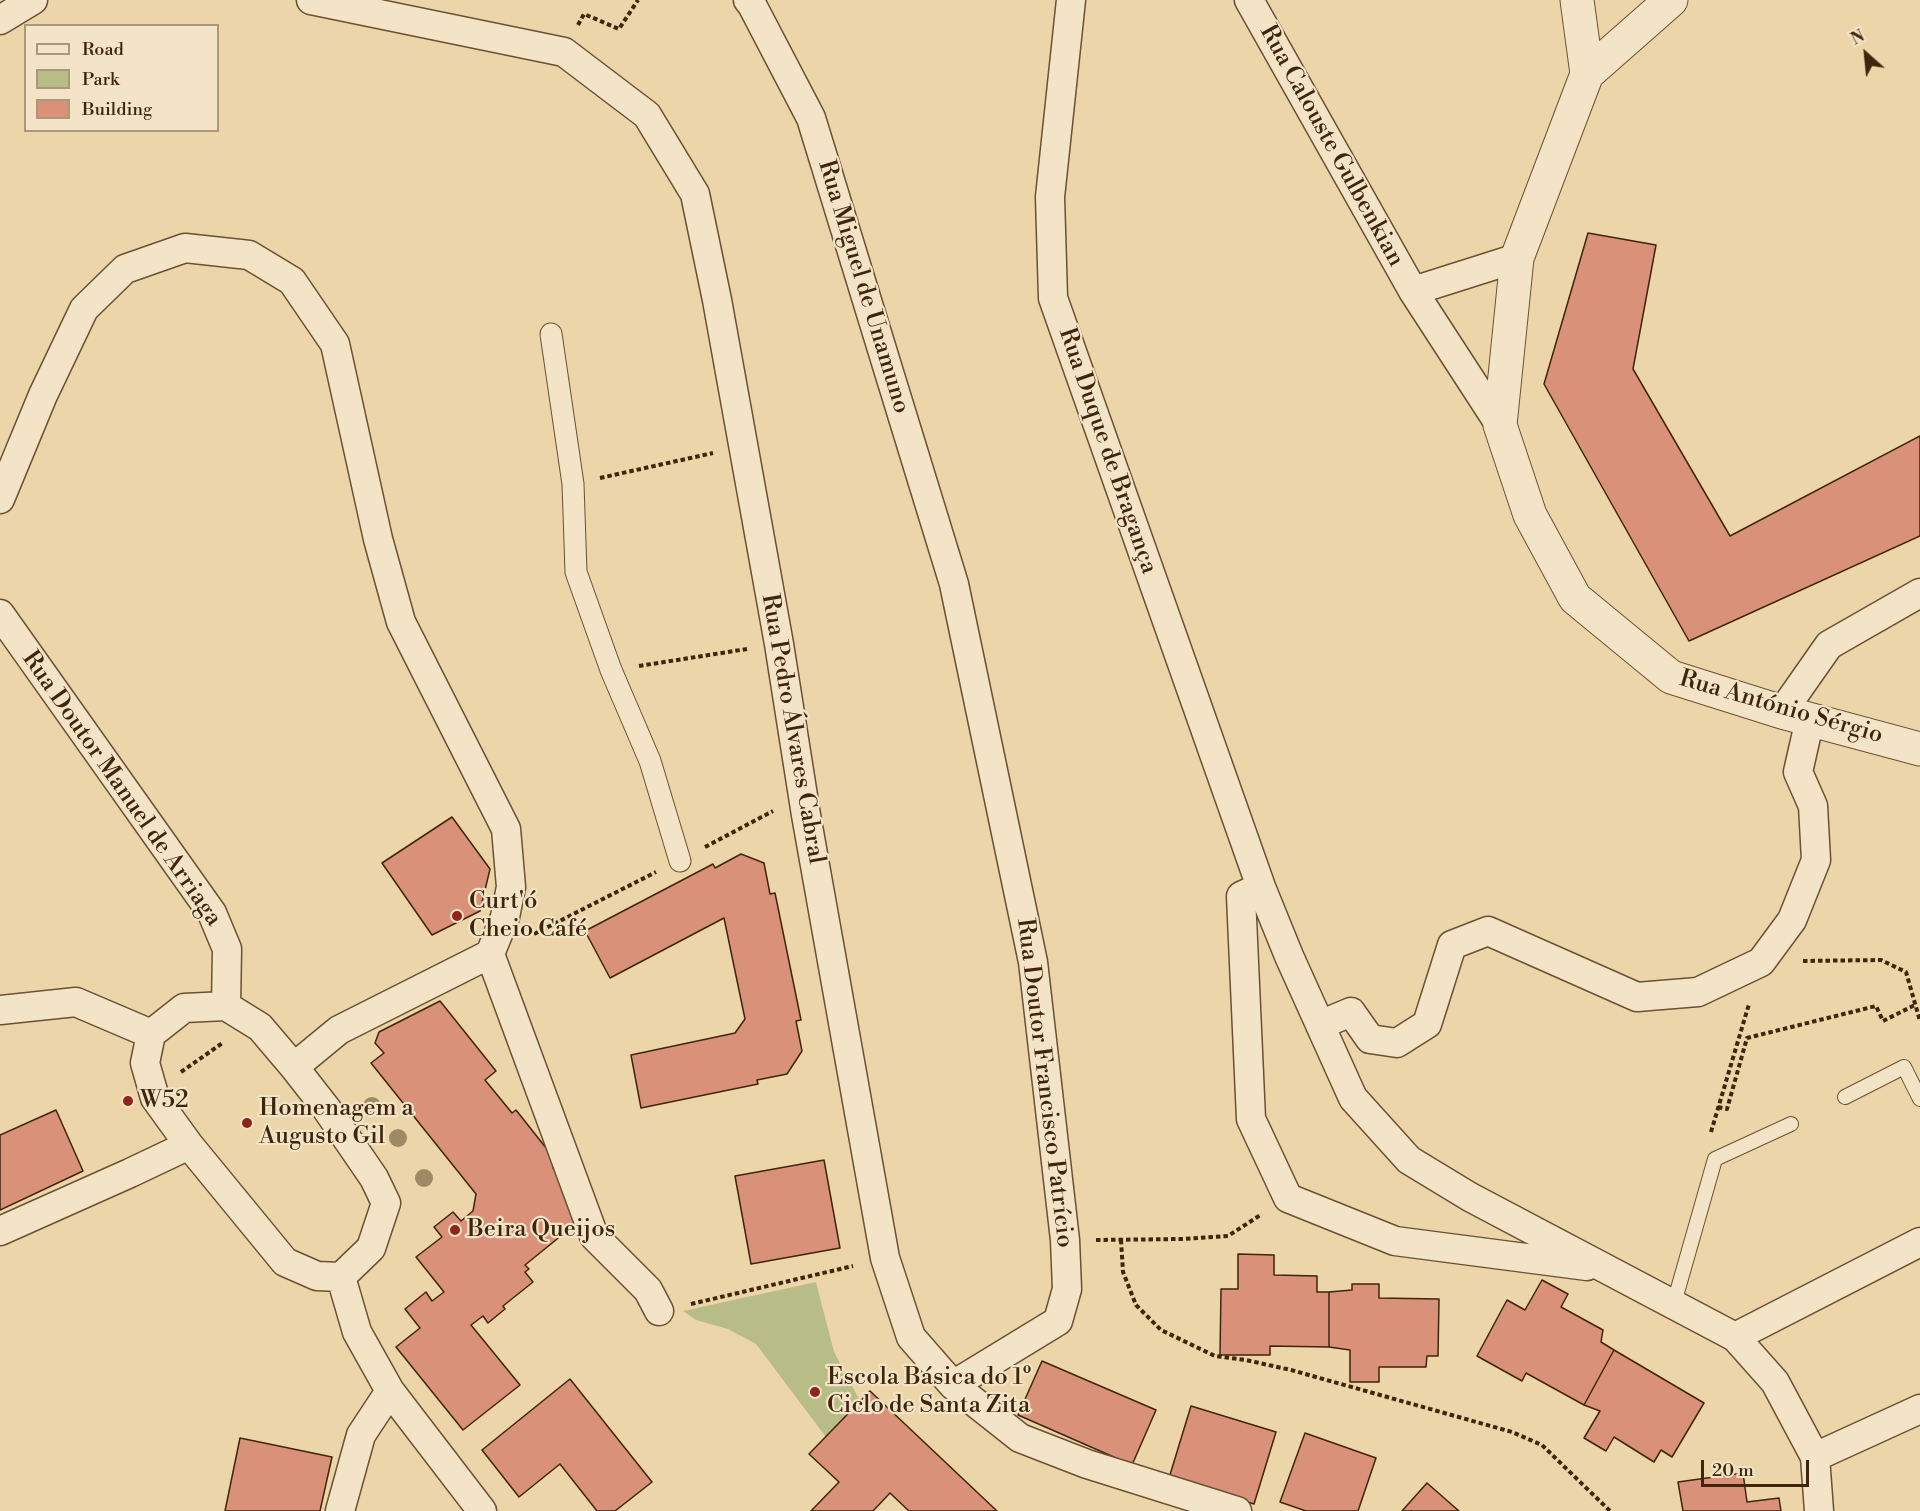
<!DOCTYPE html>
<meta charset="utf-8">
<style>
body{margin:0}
#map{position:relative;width:1920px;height:1511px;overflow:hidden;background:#ecd5a9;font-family:"Libre Bodoni",serif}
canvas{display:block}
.legend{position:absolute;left:24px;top:24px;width:195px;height:108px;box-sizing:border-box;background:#f3e4c7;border:2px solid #ab987b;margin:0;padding:8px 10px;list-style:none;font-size:18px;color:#3f250a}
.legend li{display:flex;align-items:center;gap:12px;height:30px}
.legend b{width:30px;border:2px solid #ab987b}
.north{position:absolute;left:1836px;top:24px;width:60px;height:60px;-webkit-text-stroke:4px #f3e4c7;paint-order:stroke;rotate:333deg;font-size:16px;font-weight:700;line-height:24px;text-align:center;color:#3f250a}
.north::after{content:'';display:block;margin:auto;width:21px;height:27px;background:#3f250a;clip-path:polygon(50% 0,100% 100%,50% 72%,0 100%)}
.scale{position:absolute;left:1701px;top:1460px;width:108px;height:27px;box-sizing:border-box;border:3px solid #3f250a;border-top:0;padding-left:8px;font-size:18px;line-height:21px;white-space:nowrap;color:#3f250a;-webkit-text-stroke:4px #f3e4c7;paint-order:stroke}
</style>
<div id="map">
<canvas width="1920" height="1511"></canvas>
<ul class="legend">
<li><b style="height:8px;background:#f3e4c7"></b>Road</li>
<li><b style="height:16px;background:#b8bd87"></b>Park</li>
<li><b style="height:16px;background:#da917a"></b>Building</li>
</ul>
<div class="north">N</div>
<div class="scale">20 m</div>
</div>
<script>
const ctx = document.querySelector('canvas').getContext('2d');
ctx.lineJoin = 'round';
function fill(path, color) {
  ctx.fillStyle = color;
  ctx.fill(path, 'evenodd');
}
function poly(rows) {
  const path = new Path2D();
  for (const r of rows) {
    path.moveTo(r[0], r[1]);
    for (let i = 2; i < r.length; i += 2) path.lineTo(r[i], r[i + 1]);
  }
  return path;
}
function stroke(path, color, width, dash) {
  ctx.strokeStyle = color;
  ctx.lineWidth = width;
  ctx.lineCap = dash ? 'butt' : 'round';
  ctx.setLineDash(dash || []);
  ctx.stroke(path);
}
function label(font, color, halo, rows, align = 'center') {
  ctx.font = font + ' "Libre Bodoni",serif';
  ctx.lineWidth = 4.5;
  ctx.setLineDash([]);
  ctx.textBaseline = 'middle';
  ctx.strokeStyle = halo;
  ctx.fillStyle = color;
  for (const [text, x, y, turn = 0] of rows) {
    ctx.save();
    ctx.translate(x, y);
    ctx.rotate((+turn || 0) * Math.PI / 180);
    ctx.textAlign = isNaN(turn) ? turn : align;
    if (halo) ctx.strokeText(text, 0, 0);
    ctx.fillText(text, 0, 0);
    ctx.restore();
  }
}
const green = poly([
 [816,1282,834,1352,860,1401,826,1437,756,1344,728,1329,696,1320,683,1311]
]);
const building = poly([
 [1588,233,1656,245,1633,369,1730,536,1920,436,1920,536,1689,641,1544,384,1588,233],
 [452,817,490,869,480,911,432,935,382,863,452,817],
 [741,854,764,863,770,894,775,893,801,1020,796,1021,802,1051,787,1074,757,1080,758,1084,641,1108,631,1055,735,1033,745,1019,724,918,610,978,585,931,713,864,715,868,741,854],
 [440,1001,496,1071,485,1080,512,1113,516,1110,558,1163,553,1168,572,1192,583,1218,525,1265,529,1269,525,1272,533,1282,503,1306,505,1309,488,1323,483,1316,471,1325,520,1385,463,1430,396,1347,420,1328,405,1309,426,1292,432,1301,444,1292,416,1257,442,1237,434,1227,453,1212,461,1221,473,1211,476,1194,371,1063,384,1053,375,1043,379,1032,440,1001],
 [56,1110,83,1171,0,1210,0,1135,56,1110],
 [824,1160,840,1248,751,1264,735,1176,824,1160],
 [1238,1254,1274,1255,1274,1275,1317,1276,1317,1292,1329,1292,1329,1347,1270,1346,1270,1355,1220,1355,1221,1289,1238,1289,1238,1254],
 [1542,1280,1568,1294,1561,1307,1603,1330,1601,1342,1614,1350,1584,1405,1526,1373,1522,1381,1477,1356,1507,1300,1525,1310,1542,1280],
 [1352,1284,1379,1284,1379,1298,1439,1299,1438,1356,1427,1356,1426,1367,1379,1367,1379,1382,1350,1382,1350,1350,1329,1347,1329,1292,1352,1290,1352,1284],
 [1614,1350,1704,1403,1672,1457,1661,1450,1654,1462,1614,1437,1606,1451,1584,1438,1600,1411,1584,1405,1614,1350],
 [1042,1361,1156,1410,1132,1465,1018,1415,1042,1361],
 [570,1379,652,1482,615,1511,597,1511,560,1464,519,1497,482,1450,570,1379],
 [870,1391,997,1511,909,1511,890,1493,873,1511,811,1511,839,1482,809,1454,870,1391],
 [1191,1406,1276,1432,1254,1504,1169,1478,1191,1406],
 [1305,1433,1376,1458,1358,1511,1306,1511,1280,1502,1305,1433],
 [240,1438,332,1457,320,1511,225,1511,240,1438],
 [1743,1473,1747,1502,1779,1498,1781,1511,1683,1511,1678,1482,1743,1473],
 [1427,1483,1459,1511,1402,1511,1427,1483]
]);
const path = poly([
 [578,25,584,14,619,29,638,0],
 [600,478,713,453],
 [639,666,747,649],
 [705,847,773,811],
 [534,934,656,872],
 [1803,961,1881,960,1906,972,1920,1021],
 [181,1072,224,1042],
 [1718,1107,1727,1109,1747,1038,1876,1006,1883,1021,1915,1005],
 [1711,1132,1749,1004],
 [1096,1240,1181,1239,1228,1236,1262,1214],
 [1121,1240,1123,1272,1136,1305,1161,1330,1215,1356,1246,1360,1291,1370,1512,1432,1542,1445,1610,1511],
 [691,1304,853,1266]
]);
const service = poly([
 [1845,1097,1904,1067,1920,1099],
 [1674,1303,1715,1159,1791,1124]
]);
const pedestrian = poly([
 [551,334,573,484,576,572,611,670,650,761,680,861]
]);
const minor = poly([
 [311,0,564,52,647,115,695,194,717,300,779,644,806,815,885,1258,911,1337,953,1385,1020,1438,1087,1464,1237,1511],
 [748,0,752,5,811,118,954,584,1033,962,1065,1240,1067,1289,1058,1321,953,1385],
 [1071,0,1050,197,1053,298,1261,887,1289,956,1353,1098,1409,1160,1470,1197,1735,1337,1775,1382,1815,1457,1819,1511],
 [1249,0,1413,291,1500,425],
 [0,20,33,0],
 [1413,291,1517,258],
 [0,499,43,395,84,309,125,269,185,248,249,255,292,281,335,344,378,539,401,622,506,829,511,887,505,917,490,954,339,1030,294,1067],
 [0,614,212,913,227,949,226,1006],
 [1782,712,1829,645,1920,593],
 [1261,887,1241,896,1251,1119,1288,1198,1395,1241,1587,1266],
 [490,954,594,1236,648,1290,659,1311],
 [226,1006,260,1027,294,1067,326,1108,374,1178,386,1203,371,1248,341,1277,317,1276,285,1262,189,1145,155,1098,145,1063,151,1034,184,1008,226,1006],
 [0,1010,76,1002,151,1034],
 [1320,1025,1351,1012,1370,1039,1397,1043,1427,1024,1452,945,1488,931,1637,997,1698,992,1761,962,1792,920,1816,860,1813,806,1798,772,1810,719],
 [0,1231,130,1173,189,1145],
 [341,1277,357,1332,390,1391,482,1511],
 [1735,1337,1920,1242],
 [1815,1457,1920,1409],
 [340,1511,361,1435,390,1391]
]);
const tertiary = poly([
 [1577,0,1587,74],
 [1671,0,1587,74,1517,258,1500,425,1530,515,1575,598,1671,677,1782,712,1920,749]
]);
const trees = [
 [372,1106],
 [398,1138],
 [424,1178]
];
const markers = [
 [457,916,6,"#8f2418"],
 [128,1101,6,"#8f2418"],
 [247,1123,6,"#8f2418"],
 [455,1230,6,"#8f2418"],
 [815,1392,6,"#8f2418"]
];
const streetNames = [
 ["Rua Calouste Gulbenkian",1331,146,61],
 ["Rua Miguel de Unamuno",863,287,73],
 ["Rua Duque de Bragança",1107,451,71],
 ["Rua António Sérgio",1781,708,16],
 ["Rua Pedro Álvares Cabral",792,729,80],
 ["Rua Doutor Manuel de Arriaga",121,789,55],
 ["Rua Doutor Francisco Patrício",1044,1083,83]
];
const poiNames = [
 ["Curt'ó",469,902],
 ["Cheio Café",469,930],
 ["W52",140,1101],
 ["Homenagem a",259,1109],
 ["Augusto Gil",259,1137],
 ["Beira Queijos",467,1230],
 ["Escola Básica do 1º",827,1378],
 ["Ciclo de Santa Zita",827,1406]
];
fill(green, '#b8bd87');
fill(building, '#da917a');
stroke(building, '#3f250a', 1.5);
stroke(service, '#6a5132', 16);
stroke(pedestrian, '#6a5132', 23);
stroke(minor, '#6a5132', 31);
stroke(tertiary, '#6a5132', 35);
stroke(path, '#3f250a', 4, [4.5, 3]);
stroke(service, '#f3e4c7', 14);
stroke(pedestrian, '#f3e4c7', 21);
stroke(minor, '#f3e4c7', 28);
stroke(tertiary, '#f3e4c7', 33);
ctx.fillStyle = '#9d8963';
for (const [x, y] of trees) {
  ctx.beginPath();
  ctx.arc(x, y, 9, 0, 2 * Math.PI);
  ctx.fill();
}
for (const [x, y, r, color] of markers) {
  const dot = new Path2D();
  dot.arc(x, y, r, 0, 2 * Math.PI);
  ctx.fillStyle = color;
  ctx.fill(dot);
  stroke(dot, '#f3e4c7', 2);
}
label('24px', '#3f250a', '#f3e4c7', streetNames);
label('24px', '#3f250a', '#f3e4c7', poiNames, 'left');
</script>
